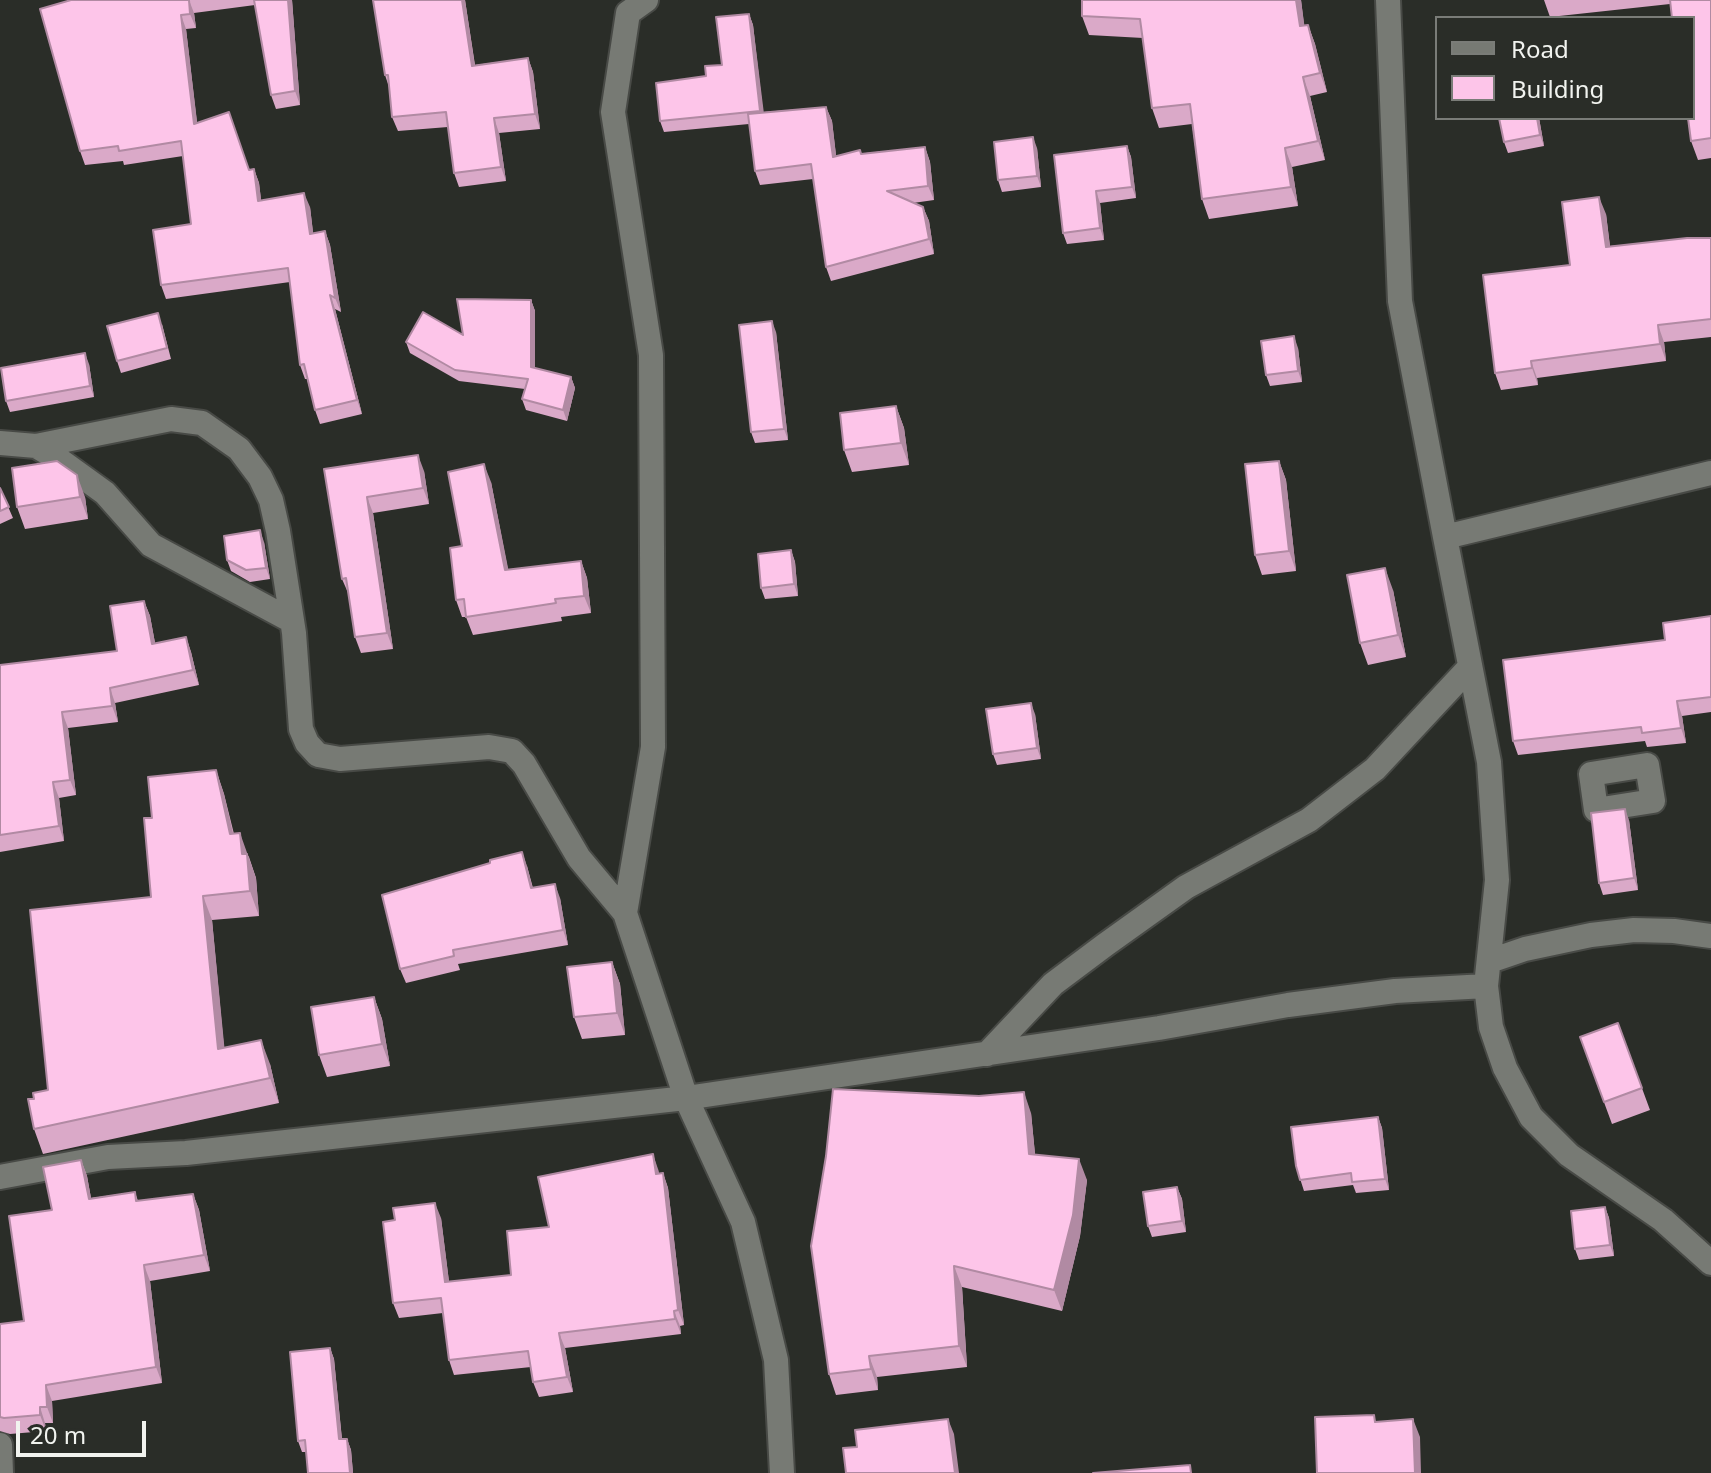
<!DOCTYPE html>
<style>
body{margin:0}
#map{position:relative;width:1711px;height:1473px;overflow:hidden;background:#2a2d28;font-family:"Noto Sans",sans-serif}
canvas{display:block}
.legend{position:absolute;left:1435px;top:16px;width:260px;height:104px;box-sizing:border-box;background:#2a2d28;border:2px solid #7a7c78;margin:0;padding:10px 14px;list-style:none;font-size:24px;color:#f1f3ef}
.legend li{display:flex;align-items:center;gap:16px;height:40px}
.legend b{width:40px;border:2px solid #7a7c78}
.scale{position:absolute;left:16px;top:1421px;width:130px;height:36px;box-sizing:border-box;border:4px solid #f1f3ef;border-top:0;padding-left:10px;font-size:24px;line-height:28px;white-space:nowrap;color:#f1f3ef;-webkit-text-stroke:6px #2a2d28;paint-order:stroke}
</style>
<div id="map">
<canvas width="1711" height="1473"></canvas>
<ul class="legend">
<li><b style="height:10px;background:#777a74"></b>Road</li>
<li><b style="height:22px;background:#fdc5e9"></b>Building</li>
</ul>
<div class="scale">20 m</div>
</div>
<script>
const ctx = document.querySelector('canvas').getContext('2d');
ctx.lineJoin = 'round';
function poly(rows) {
  const path = new Path2D();
  for (const r of rows) {
    path.moveTo(r[0], r[1]);
    for (let i = 2; i < r.length; i += 2) path.lineTo(r[i], r[i + 1]);
  }
  return path;
}
function stroke(path, color, width, dash) {
  ctx.strokeStyle = color;
  ctx.lineWidth = width;
  ctx.lineCap = dash ? 'butt' : 'round';
  ctx.setLineDash(dash || []);
  ctx.stroke(path);
}
function fill(path, color) {
  ctx.fillStyle = color;
  ctx.fill(path, 'evenodd');
}
const street = poly([
 [646,0,628,13,613,112,651,355,653,747,625,913,686,1098,743,1222,776,1360,782,1473],
 [1388,0,1400,301,1445,537],
 [0,443,36,446,171,419,202,423,239,449,260,477,271,500,278,531,294,633,301,729,307,743,318,755,340,759,489,747,512,751,524,764,579,858,625,913],
 [36,446,58,459,105,493,151,545,292,621],
 [1711,473,1445,537,1489,762,1497,880,1486,986,1491,1027,1505,1068,1531,1117,1569,1155,1663,1220,1711,1263],
 [1647,765,1653,801,1596,810,1591,774,1647,765],
 [1490,961,1525,949,1591,935,1634,930,1674,931,1711,936],
 [987,1054,1053,984,1105,945,1186,887,1309,820,1375,769,1470,667],
 [0,1177,108,1157,186,1153,686,1098,1159,1028,1288,1005,1395,991,1486,986],
 [0,1445,1,1473]
]);
const wall = poly([
 [71,0,292,0,300,105,276,109,271,95,255,5,194,13,196,28,186,29,197,123,249,170,254,169,259,183,261,200,310,207,313,233,325,231,330,245,341,312,335,309,362,414,320,424,315,410,307,379,305,379,300,365,290,282,166,299,161,285,191,224,183,156,124,165,123,161,85,165,80,151],
 [373,0,465,0,475,65,528,58,533,72,540,129,499,133,506,181,459,187,454,173,448,127,398,131,392,117,390,90,385,75],
 [1301,0,1304,25,1308,25,1315,44,1327,92,1310,96,1325,160,1292,167,1298,206,1209,219,1202,199,1192,124,1159,128,1152,108,1143,38,1089,35,1082,16],
 [1544,0,1711,0,1711,158,1698,160,1691,141,1670,4,1550,17],
 [749,14,753,25,763,112,826,107,832,121,836,156,925,147,930,162,934,200,913,203,923,207,929,221,934,254,831,281,826,267,813,179,760,185,755,171,749,124,664,132,660,121,706,76,722,65],
 [1499,118,1539,118,1544,146,1508,153,1504,142],
 [1127,146,1131,157,1136,198,1100,203,1104,240,1067,244,1063,233],
 [1037,148,1041,187,1002,192,998,180],
 [1606,214,1610,246,1711,238,1711,337,1664,342,1666,361,1537,378,1538,385,1501,390,1495,373],
 [531,300,535,311,535,368,571,377,575,388,567,421,526,410,522,399,525,389,459,381,410,353,406,342,463,335],
 [162,324,171,359,121,373,117,361],
 [776,332,788,440,755,443,751,432],
 [1298,348,1302,382,1270,386,1266,375],
 [89,364,94,397,10,412,6,401],
 [896,406,904,428,909,465,852,472,844,450],
 [1279,461,1286,480,1296,571,1262,575,1255,555],
 [12,468,85,497,88,519,25,529,17,507],
 [324,469,424,471,429,504,373,513,393,649,361,653,355,637,349,595,342,579],
 [491,482,508,570,581,561,587,578,591,613,561,617,562,621,473,635,466,617,462,617,456,600,462,546],
 [0,488,13,518,0,524],
 [264,542,270,579,250,582,231,571,227,560],
 [791,550,795,562,798,596,765,599,761,588],
 [1393,590,1406,657,1368,665,1360,643],
 [144,601,150,616,155,643,186,637,191,652,199,685,115,703,118,722,68,728,76,795,59,798,64,841,0,852,0,665,117,651],
 [1711,616,1711,712,1682,716,1686,743,1647,747,1645,741,1518,755,1513,741,1665,640],
 [1035,714,1041,759,997,765,993,754],
 [216,770,224,794,234,834,249,857,256,878,259,916,212,920,224,1048,270,1064,279,1103,43,1154,34,1129,34,1099,48,1090,151,897,152,818],
 [1629,820,1638,890,1603,895,1599,883],
 [527,866,533,888,560,898,568,945,458,964,460,970,406,983,400,969],
 [612,962,620,984,625,1035,582,1039,574,1017],
 [374,997,382,1019,390,1066,327,1077,319,1055],
 [1618,1023,1650,1110,1612,1124,1580,1037],
 [1031,1113,1035,1154,1087,1180,1080,1236,1062,1311,962,1287,967,1367,877,1377,878,1390,836,1395,829,1374],
 [1378,1117,1382,1128,1389,1190,1356,1193,1353,1185,1304,1191,1296,1166],
 [81,1160,87,1176,91,1198,135,1192,138,1201,193,1194,199,1210,210,1271,150,1281,162,1383,52,1401,53,1423,45,1423,46,1431,10,1434,0,1431,0,1324,24,1321,52,1210],
 [658,1169,659,1174,663,1173,668,1188,684,1325,680,1326,681,1334,565,1348,573,1392,539,1397,533,1382,531,1367,454,1375,449,1360,443,1313,399,1318,393,1303,441,1218,449,1282,511,1275,549,1227],
 [1177,1187,1182,1199,1186,1232,1152,1237,1148,1226],
 [1605,1207,1609,1218,1614,1256,1579,1260,1575,1249],
 [330,1348,334,1359,342,1439,347,1439,351,1450,353,1473,308,1473,306,1452,302,1452,298,1441]
]);
const shadedWall = poly([
 [189,0,194,13,196,28,190,14],
 [288,0,292,0,300,105,295,91],
 [462,0,465,0,477,80,472,66],
 [1296,0,1301,0,1307,45,1300,26],
 [749,14,753,25,765,122,760,111],
 [181,15,186,29,199,138,194,124],
 [1308,25,1315,44,1327,92,1320,73],
 [528,58,533,72,540,129,535,114],
 [1303,77,1310,96,1325,160,1318,141],
 [826,107,832,121,838,171,833,157],
 [494,118,499,133,506,181,501,167],
 [1537,118,1539,118,1544,146,1540,135],
 [1033,137,1037,148,1041,187,1037,176],
 [1127,146,1131,157,1136,198,1132,187],
 [925,147,930,162,934,200,928,186],
 [1285,148,1292,167,1298,206,1291,187],
 [254,169,259,183,263,215,258,201],
 [1096,191,1100,203,1104,240,1100,228],
 [304,193,310,207,315,248,310,234],
 [1599,197,1606,214,1612,264,1606,247],
 [923,207,929,221,934,254,929,239],
 [325,231,330,245,341,312,335,298],
 [330,295,335,309,362,414,357,400],
 [531,300,535,311,535,378,531,367],
 [772,321,776,332,788,440,784,429],
 [1658,325,1664,342,1666,361,1660,344],
 [1294,336,1298,348,1302,382,1298,371],
 [85,353,89,364,94,397,90,386],
 [1531,361,1537,378,1538,385,1532,368],
 [571,377,575,388,567,421,563,410],
 [896,406,904,428,909,465,901,443],
 [418,455,424,471,429,504,423,488],
 [1279,461,1286,480,1296,571,1289,551],
 [484,464,491,482,512,588,505,570],
 [77,475,85,497,88,519,80,497],
 [367,497,373,513,393,649,387,633],
 [260,530,264,542,270,579,266,568],
 [791,550,795,562,798,596,794,584],
 [581,561,587,578,591,613,584,596],
 [1385,568,1393,590,1406,657,1398,635],
 [144,601,150,616,158,659,152,644],
 [186,637,191,652,199,685,193,670],
 [110,688,115,703,118,722,112,706],
 [1677,701,1682,716,1686,743,1681,728],
 [1031,703,1035,714,1041,759,1037,748],
 [62,712,68,728,76,795,70,780],
 [216,770,224,794,239,859,230,834],
 [53,782,59,798,64,841,59,826],
 [1625,809,1629,820,1638,890,1634,878],
 [240,833,256,878,259,916,250,891,242,854],
 [522,852,527,866,536,902,531,888],
 [555,884,560,898,568,945,563,930],
 [203,896,212,920,227,1074,218,1049],
 [612,962,620,984,625,1035,617,1013],
 [374,997,382,1019,390,1066,382,1044],
 [261,1040,270,1064,279,1103,270,1078],
 [1024,1092,1031,1113,1037,1175,1029,1154],
 [1378,1117,1382,1128,1389,1190,1385,1179],
 [653,1154,658,1169,661,1189,656,1174],
 [1079,1159,1087,1180,1080,1236,1062,1311,1054,1290],
 [81,1160,87,1176,94,1215,89,1199],
 [663,1173,668,1188,684,1325,678,1310],
 [1177,1187,1182,1199,1186,1232,1182,1221],
 [193,1194,199,1210,210,1271,204,1255],
 [435,1203,441,1218,451,1297,445,1282],
 [1605,1207,1609,1218,1614,1256,1610,1245],
 [144,1265,150,1281,162,1383,156,1367],
 [954,1266,962,1287,967,1367,959,1346],
 [674,1311,680,1326,681,1334,675,1319],
 [559,1333,565,1348,573,1392,567,1377],
 [330,1348,334,1359,343,1451,339,1439],
 [869,1356,877,1377,878,1390,871,1369],
 [46,1385,52,1401,53,1423,47,1407],
 [40,1407,45,1423,46,1431,40,1415],
 [948,1419,954,1434,959,1473,955,1473],
 [1413,1419,1420,1437,1421,1473,1415,1473],
 [347,1439,351,1450,353,1473,350,1473]
]);
const building = poly([
 [71,0,189,0,190,14,181,15,194,124,229,112,249,170,254,169,258,201,304,193,310,234,325,231,335,298,330,295,357,400,315,410,304,364,300,365,288,268,161,285,153,230,191,224,181,141,119,151,118,146,80,151,40,9,71,0],
 [254,0,288,0,295,91,271,95,254,0],
 [373,0,462,0,472,66,528,58,535,114,494,118,501,167,454,173,446,112,392,117,388,75,385,75,373,0],
 [1082,0,1296,0,1300,26,1308,25,1320,73,1303,77,1318,141,1285,148,1291,187,1202,199,1190,104,1152,108,1140,19,1082,16,1082,0],
 [1670,0,1711,0,1711,138,1691,141,1688,118,1693,118,1693,18,1672,18,1670,0],
 [749,14,760,111,660,121,656,83,706,76,705,66,722,65,716,17,749,14],
 [826,107,833,157,860,150,861,154,925,147,928,186,887,191,923,207,929,239,826,267,811,164,755,171,748,114,826,107],
 [1499,118,1537,118,1540,135,1504,142,1499,118],
 [1033,137,1037,176,998,180,994,142,1033,137],
 [1127,146,1132,187,1096,191,1100,228,1063,233,1054,155,1127,146],
 [1599,197,1606,247,1687,238,1711,238,1711,319,1658,325,1660,344,1531,361,1532,368,1495,373,1483,275,1570,265,1562,202,1599,197],
 [457,299,531,300,531,367,571,377,563,410,522,399,528,379,455,370,406,342,423,312,463,335,457,299],
 [158,313,167,348,117,361,107,326,158,313],
 [772,321,784,429,751,432,739,325,772,321],
 [1294,336,1298,371,1266,375,1261,341,1294,336],
 [85,353,90,386,6,401,1,368,85,353],
 [896,406,901,443,844,450,840,413,896,406],
 [418,455,423,488,367,497,387,633,355,637,346,578,342,579,324,469,418,455],
 [57,461,77,475,80,497,17,507,12,468,57,461],
 [1279,461,1289,551,1255,555,1245,464,1279,461],
 [484,464,505,570,581,561,584,596,555,599,556,603,466,617,464,599,456,600,450,548,462,546,448,472,484,464],
 [0,488,9,507,0,511,0,488],
 [260,530,266,568,246,570,227,560,224,536,260,530],
 [791,550,794,584,761,588,758,554,791,550],
 [1385,568,1398,635,1360,643,1347,575,1385,568],
 [144,601,152,644,186,637,193,670,110,688,112,706,62,712,70,780,53,782,59,826,0,835,0,665,117,651,110,606,144,601],
 [1711,616,1711,697,1677,701,1681,728,1642,733,1641,727,1513,741,1503,660,1665,640,1663,623,1711,616],
 [1031,703,1037,748,993,754,986,709,1031,703],
 [216,770,230,834,240,833,242,854,247,854,250,891,203,896,218,1049,261,1040,270,1078,34,1129,28,1099,34,1099,33,1093,48,1090,30,910,151,897,144,818,152,818,148,777,216,770],
 [1625,809,1634,878,1599,883,1591,813,1625,809],
 [522,852,531,888,555,884,563,930,453,950,454,956,400,969,382,895,490,863,490,860,522,852],
 [612,962,617,1013,574,1017,567,967,612,962],
 [374,997,382,1044,319,1055,311,1007,374,997],
 [1618,1023,1642,1088,1604,1102,1580,1037,1618,1023],
 [833,1089,979,1096,1024,1092,1029,1154,1079,1159,1073,1215,1054,1290,954,1266,959,1346,869,1356,871,1369,829,1374,811,1246,826,1156,833,1089],
 [1378,1117,1385,1179,1352,1182,1351,1173,1300,1180,1296,1166,1291,1127,1378,1117],
 [653,1154,656,1174,663,1173,678,1310,674,1311,675,1319,559,1333,567,1377,533,1382,528,1351,449,1360,441,1298,393,1303,383,1222,395,1220,393,1208,435,1203,445,1282,511,1275,507,1231,549,1227,538,1177,653,1154],
 [81,1160,89,1199,135,1192,136,1201,193,1194,204,1255,144,1265,156,1367,46,1385,47,1407,40,1407,40,1415,4,1418,0,1417,0,1324,24,1321,9,1216,52,1210,43,1167,81,1160],
 [1177,1187,1182,1221,1148,1226,1143,1192,1177,1187],
 [1605,1207,1610,1245,1575,1249,1571,1211,1605,1207],
 [330,1348,339,1439,347,1439,350,1473,308,1473,305,1440,298,1441,290,1352,330,1348],
 [1374,1415,1375,1422,1413,1419,1415,1473,1317,1473,1315,1417,1374,1415],
 [948,1419,955,1473,846,1473,843,1448,857,1447,855,1430,948,1419],
 [1190,1465,1191,1473,1093,1473,1190,1465]
]);
stroke(street, '#484a46', 28);
stroke(street, '#777a74', 24);
fill(wall, '#daa9c8');
fill(shadedWall, '#b18aa3');
fill(building, '#fdc5e9');
stroke(building, '#b18aa3', 2);
</script>
